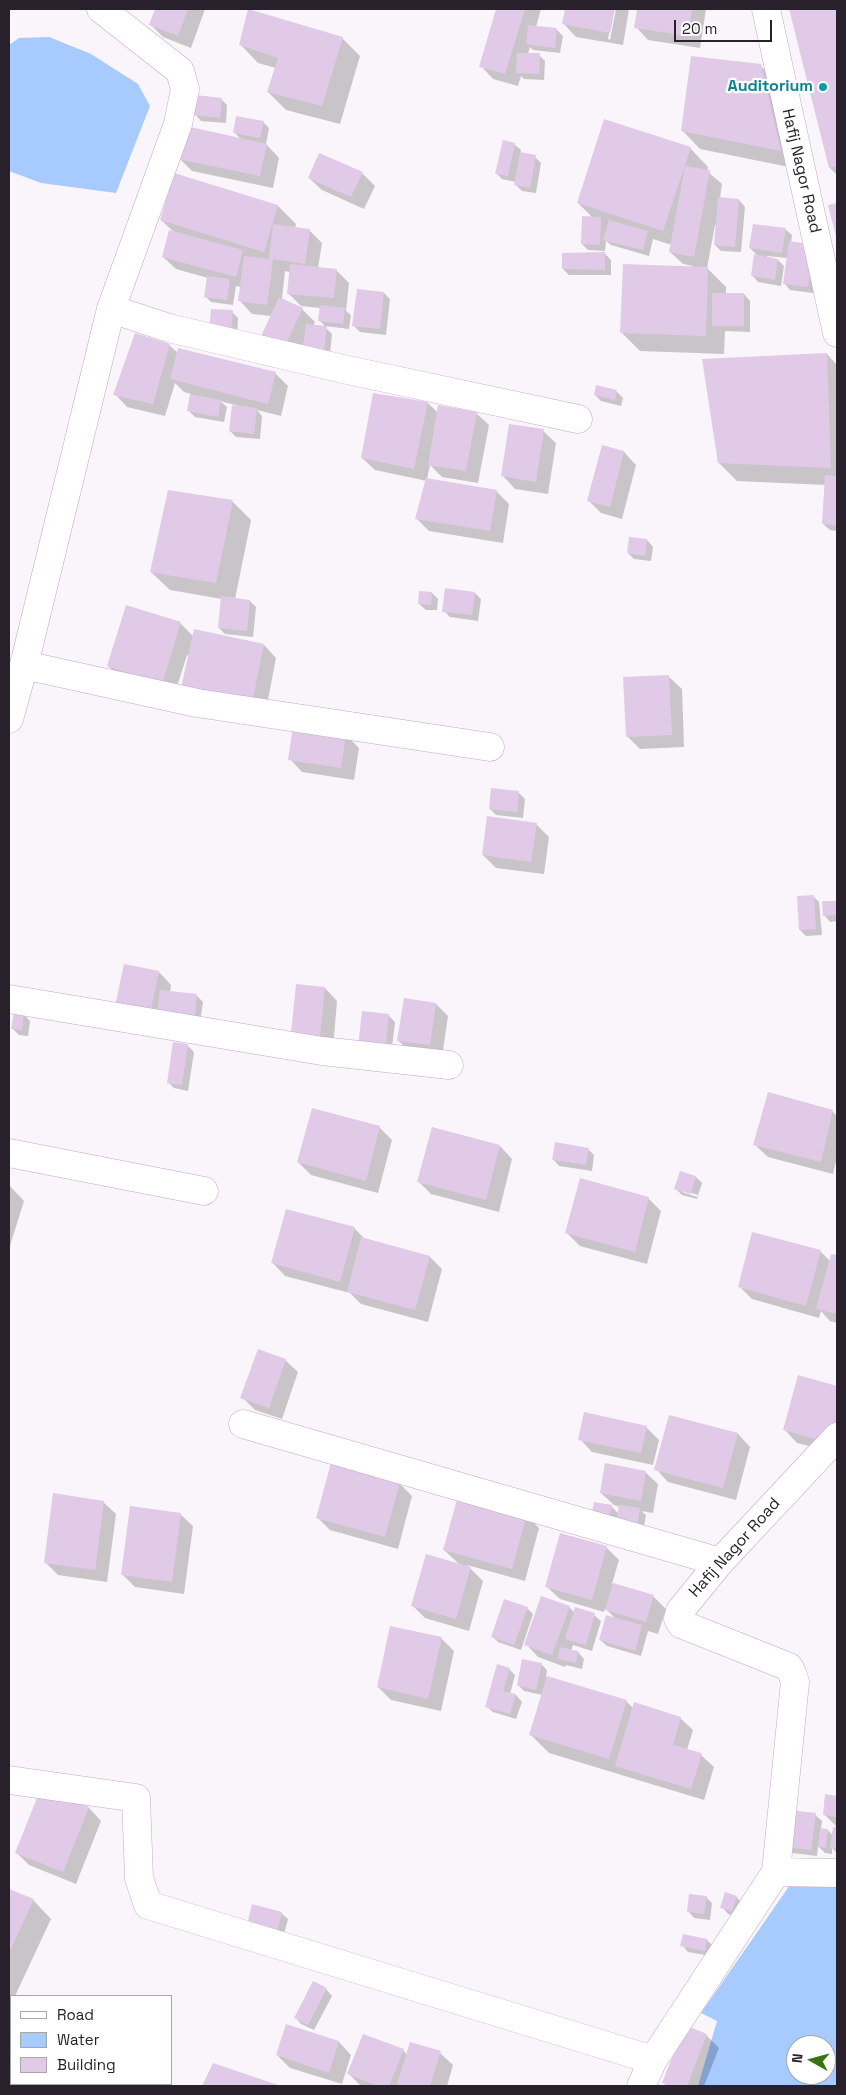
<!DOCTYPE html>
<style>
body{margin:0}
#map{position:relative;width:846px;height:2095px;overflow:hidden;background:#faf5fb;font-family:"Space Grotesk",sans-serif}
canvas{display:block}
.frame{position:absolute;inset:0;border:10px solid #28202b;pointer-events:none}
.legend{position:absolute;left:10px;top:1995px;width:162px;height:90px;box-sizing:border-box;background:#fff;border:1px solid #a9a6aa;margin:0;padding:6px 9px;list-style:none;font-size:15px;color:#28202b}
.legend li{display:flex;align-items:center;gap:10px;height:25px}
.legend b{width:25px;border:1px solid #a9a6aa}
.north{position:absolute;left:786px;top:2035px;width:50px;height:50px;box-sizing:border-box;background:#fff;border:1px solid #a9a6aa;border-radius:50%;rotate:277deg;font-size:14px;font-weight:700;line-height:20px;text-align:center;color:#28202b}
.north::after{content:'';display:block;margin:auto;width:18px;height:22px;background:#357512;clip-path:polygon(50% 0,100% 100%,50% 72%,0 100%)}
.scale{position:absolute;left:674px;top:20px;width:98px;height:22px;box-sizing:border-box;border:2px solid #28202b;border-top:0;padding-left:6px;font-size:15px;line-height:18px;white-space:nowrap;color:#28202b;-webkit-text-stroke:4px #fff;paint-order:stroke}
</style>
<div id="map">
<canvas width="846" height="2095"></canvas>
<div class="frame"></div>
<ul class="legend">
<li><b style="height:6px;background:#fff"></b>Road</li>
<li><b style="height:14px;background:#a7cbff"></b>Water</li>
<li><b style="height:14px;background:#e1cae7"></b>Building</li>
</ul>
<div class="north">N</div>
<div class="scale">20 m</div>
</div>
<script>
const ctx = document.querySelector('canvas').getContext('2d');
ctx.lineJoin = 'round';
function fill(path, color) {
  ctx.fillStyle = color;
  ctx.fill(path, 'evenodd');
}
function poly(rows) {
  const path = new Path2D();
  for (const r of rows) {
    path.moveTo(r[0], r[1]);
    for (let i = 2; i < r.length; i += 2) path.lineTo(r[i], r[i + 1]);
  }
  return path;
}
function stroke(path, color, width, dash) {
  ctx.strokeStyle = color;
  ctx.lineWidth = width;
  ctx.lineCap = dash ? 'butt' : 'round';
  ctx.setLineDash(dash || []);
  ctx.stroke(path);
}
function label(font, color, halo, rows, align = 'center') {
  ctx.font = font + ' "Space Grotesk",sans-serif';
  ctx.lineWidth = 4.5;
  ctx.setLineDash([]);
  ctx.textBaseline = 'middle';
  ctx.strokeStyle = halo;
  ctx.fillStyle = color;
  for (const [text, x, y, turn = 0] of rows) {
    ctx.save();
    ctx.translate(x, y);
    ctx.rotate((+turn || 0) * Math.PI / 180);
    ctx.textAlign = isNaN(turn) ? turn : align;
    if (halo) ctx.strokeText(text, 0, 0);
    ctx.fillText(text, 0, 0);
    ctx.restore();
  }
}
const water = poly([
 [49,37,91,54,138,84,150,106,116,193,41,183,9,171,9,45,19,38],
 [790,1885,837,1885,837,2086,698,2086,717,2021,701,2013],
 [796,2045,826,2045,826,2075,796,2075]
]);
const shadow = poly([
 [156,9,205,9,191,48,163,37,150,24],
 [498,9,541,9,536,27,556,29,563,36,560,53,533,50,530,47,528,54,539,55,545,61,544,80,524,79,521,76,518,86,493,79,481,66],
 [567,9,614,9,608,39,610,40,616,9,629,9,623,45,576,37,564,24],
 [638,9,706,9,700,48,648,40,636,27],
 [790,9,837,9,837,175,830,168],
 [342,38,360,56,340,124,286,110,268,92,276,68,258,63,240,44],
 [761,66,779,84,799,169,700,149,682,130],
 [221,99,227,105,226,123,201,121,195,114],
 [263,122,269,128,266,144,279,158,273,188,192,171,180,159,241,139,235,133],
 [514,144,521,150,520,154,535,157,541,163,536,193,522,191,516,185,516,182,502,179,496,173],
 [690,148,708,167,707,171,722,184,720,198,739,200,745,207,741,252,721,251,715,245,716,225,715,225,707,268,726,287,726,295,744,294,750,301,750,332,725,331,724,354,640,351,622,333,693,266,683,264,670,252,672,245,653,239,649,256,611,245,606,241,605,251,588,250,582,244,593,218,578,203],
 [362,173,375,186,364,209,322,190,309,178],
 [175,174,278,206,296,224,295,228,309,230,322,243,318,268,336,270,349,283,346,311,351,315,349,329,325,326,319,320,320,308,301,306,288,293,290,272,285,271,282,299,302,309,315,322,313,326,326,328,332,334,330,355,294,365,272,316,252,314,240,301,241,287,236,286,233,305,211,302,205,296,208,278,176,269,163,257,175,233,161,220],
 [785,229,792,235,791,243,820,252,813,293,790,290,784,283,788,258,767,256,767,258,778,260,784,266,781,286,758,282,752,275,759,257,750,248],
 [605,254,611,260,611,275,569,275,563,269],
 [384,293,390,299,386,335,360,332,354,326],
 [232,312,238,318,237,339,216,337],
 [169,345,178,353,275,373,288,386,281,416,257,410,262,416,260,439,236,437,230,431,239,406,220,401,227,407,224,422,195,417,188,410,191,394,184,392,175,383,165,416,127,407,115,394],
 [827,354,837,365,837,531,830,530,823,524,826,485,737,481,719,463],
 [617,392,623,398,621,406,601,401,595,395],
 [428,403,438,413,476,413,489,425,478,483,442,477,430,465,427,479,496,491,509,504,503,543,429,531,416,518,427,481,375,470,362,458],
 [543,431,556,443,548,494,515,489,503,476],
 [603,446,624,452,636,465,622,519,601,513,588,500],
 [169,492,233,502,251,520,235,599,250,601,256,607,253,637,225,634,219,628,222,599,170,590,151,572],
 [647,540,653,547,651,561,634,559,628,553],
 [432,593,438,599,437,610,426,610,419,604],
 [475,593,481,599,478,621,450,617,444,611],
 [127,607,181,624,193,636,264,645,276,658,265,715,187,655,174,696,121,678,108,666],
 [669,677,682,689,684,747,640,749,627,736],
 [346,735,359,748,354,780,302,772,290,759],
 [519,793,525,799,523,818,496,815,490,809],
 [536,824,549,837,544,874,496,868,483,855],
 [813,896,819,902,822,935,806,936,800,930],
 [837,902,837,921,830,922,824,915,823,903],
 [159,972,171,985,170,992,197,996,203,1002,199,1030,128,1023],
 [325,988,337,1001,333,1048,305,1045],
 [436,1004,448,1016,442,1057,411,1053,398,1040],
 [363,1012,389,1016,395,1022,391,1056],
 [24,1015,30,1021,28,1036,19,1035,13,1029],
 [174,1043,188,1046,194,1052,188,1091,174,1088,168,1082],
 [832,1111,837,1116,837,1157,833,1174,768,1157,755,1145],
 [379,1127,392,1140,378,1193,311,1175,298,1162],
 [433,1128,500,1146,512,1159,499,1212,431,1194,418,1181],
 [588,1149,594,1155,592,1171,559,1166,553,1159],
 [696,1177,702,1183,697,1199,682,1195,676,1189],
 [682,1190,698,1195,697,1197,682,1192],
 [9,1185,24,1201,9,1249],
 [648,1198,661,1211,647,1264,580,1246,567,1233],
 [354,1228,365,1239,430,1257,442,1269,428,1322,361,1304,350,1293,285,1276,273,1263],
 [753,1233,821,1252,830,1261,832,1255,837,1257,837,1323,830,1321,821,1311,819,1318,752,1299,739,1286],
 [285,1360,298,1372,282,1419,255,1410,242,1397],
 [799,1377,837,1387,837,1453,797,1443,785,1430],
 [670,1416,738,1434,750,1447,736,1500,668,1482,656,1469],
 [646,1427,659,1440,653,1465,592,1452,580,1439],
 [645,1472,658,1484,653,1513,641,1511,646,1515,643,1532,599,1522,611,1506,619,1514,620,1507,614,1505,601,1493],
 [399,1483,412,1496,398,1549,330,1530,318,1518],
 [103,1502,116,1514,107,1582,58,1575,45,1562],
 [180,1514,193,1526,184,1594,135,1587,122,1574],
 [526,1515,539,1528,525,1581,467,1565,483,1581,469,1631,425,1618,413,1606,460,1565,444,1550],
 [606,1547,619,1560,612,1584,653,1596,666,1609,658,1634,648,1631,641,1656,607,1646,600,1640,616,1619,605,1608,604,1612,560,1599,547,1587],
 [569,1607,574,1612,594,1615,601,1621,592,1651,573,1645,571,1651,578,1652,584,1659,582,1669,566,1665,565,1667,538,1657,526,1644],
 [527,1608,533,1614,521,1650,498,1642,492,1636],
 [441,1638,454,1651,441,1711,391,1700,378,1687],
 [541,1664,547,1670,546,1677,626,1701,633,1708,680,1718,693,1730,687,1750,701,1755,714,1767,704,1800,549,1753,530,1734,542,1695,524,1691,518,1685],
 [509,1669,515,1675,510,1694,516,1695,522,1702,516,1719,493,1712,486,1706],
 [42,1789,89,1808,101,1821,76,1884,29,1865,16,1852],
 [826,1796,837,1797,837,1827,824,1814],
 [815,1815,822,1821,821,1829,828,1830,833,1836,834,1828,837,1828,837,1853,832,1848,832,1854,825,1853,818,1846,817,1856,793,1853,786,1847],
 [9,1890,33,1900,51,1919,15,1996,11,1996,10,2007],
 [706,1897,712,1903,710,1920,694,1918,688,1911],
 [736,1897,743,1903,739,1917,728,1914,722,1907],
 [281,1913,288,1919,282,1942,254,1935],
 [707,1940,713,1946,711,1956,688,1952,682,1945],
 [326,1989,332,1996,314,2030,301,2024,295,2017],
 [706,2035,719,2048,704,2086,667,2086,664,2083],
 [339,2042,351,2055,342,2084,290,2068,277,2055],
 [403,2050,407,2055,440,2053,453,2065,447,2086,361,2086,349,2074],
 [214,2064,278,2086,204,2086]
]);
const building = poly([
 [155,9,188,9,178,36,149,25],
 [248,9,343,37,322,106,267,92,278,58,239,45],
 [496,9,525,9,505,74,479,67],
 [565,9,615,9,610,33,562,24],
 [637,9,692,9,688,36,634,28],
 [789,9,837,9,837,166,829,168],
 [528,25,557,28,555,48,526,44],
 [517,53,540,53,539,74,516,73],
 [691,56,761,64,781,151,681,131],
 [195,95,222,98,220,118,193,115],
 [236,116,264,121,260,138,233,133],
 [604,119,691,147,663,231,577,203],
 [186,126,267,144,260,176,178,159],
 [503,140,515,143,508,176,495,174],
 [520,152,536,155,530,188,514,185],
 [319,153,363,172,351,197,308,178],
 [685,166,710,170,694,257,669,252],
 [174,173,278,205,264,252,160,220],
 [718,197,739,199,735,247,714,245],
 [837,203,837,240,828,205],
 [582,216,601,217,600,245,581,244],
 [609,220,648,231,643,250,603,240],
 [273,224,310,229,305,264,273,259,267,305,238,301,244,256,269,259],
 [753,224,786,228,782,253,749,248],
 [169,230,243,250,236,277,162,257],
 [789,241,814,245,808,287,783,284],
 [605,252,605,270,562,269,562,253],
 [754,254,778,259,775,280,751,276],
 [290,264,337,269,334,298,287,294],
 [623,264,708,267,706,336,620,333],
 [207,276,230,279,227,300,204,297],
 [357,289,384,292,380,329,352,326],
 [712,293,744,293,744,326,712,326],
 [279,297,303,308,281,354,258,343],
 [320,305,345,308,343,324,318,321],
 [211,309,233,310,231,333,209,332],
 [306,324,327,326,324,350,303,347],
 [135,333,170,344,153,404,113,395],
 [178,348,276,372,268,404,170,379],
 [827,353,831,468,718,463,702,359],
 [596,385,617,390,615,400,594,395],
 [373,393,428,402,414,469,361,458],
 [190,394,221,400,218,417,187,411],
 [232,405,257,408,254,434,229,431],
 [438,405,477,412,466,471,428,465],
 [509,424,544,429,536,482,501,476],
 [602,445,624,451,610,507,587,501],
 [825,475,837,476,836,525,822,524],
 [426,478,497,490,490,531,415,519],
 [168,490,233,500,216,583,150,572],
 [629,537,647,539,645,556,627,553],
 [445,588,475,592,472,615,442,612],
 [419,591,432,592,431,605,418,604],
 [221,596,250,600,247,631,218,628],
 [126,605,181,622,162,684,107,666],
 [194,629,264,644,252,703,181,688],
 [669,675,672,735,626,737,623,677],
 [293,726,346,734,341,768,288,760],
 [491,788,519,791,517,812,489,809],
 [487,816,537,823,531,862,482,855],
 [814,895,816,929,799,930,797,896],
 [822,901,837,901,837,915,823,916],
 [124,964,159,971,149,1019,114,1011],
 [296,984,325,987,320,1036,291,1033],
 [160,990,197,994,194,1025,156,1020],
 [404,998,436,1003,430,1045,397,1041],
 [362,1011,389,1014,385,1050,358,1047],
 [14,1012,24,1014,22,1030,11,1029],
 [173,1042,188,1044,182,1085,167,1083],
 [768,1092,833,1110,821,1162,753,1145],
 [312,1108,380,1126,366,1181,297,1162],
 [432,1127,500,1145,486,1200,417,1182],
 [555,1142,589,1148,586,1165,552,1160],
 [680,1171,696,1176,691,1194,674,1189],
 [580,1178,649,1197,635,1252,565,1233],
 [286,1209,355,1227,340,1282,271,1263],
 [752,1232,821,1250,806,1306,738,1287],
 [361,1237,430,1256,415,1310,347,1292],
 [831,1254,837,1255,837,1314,816,1309],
 [258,1349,286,1359,269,1408,240,1398],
 [798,1375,837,1386,837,1445,783,1430],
 [584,1412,647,1426,641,1453,578,1440],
 [669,1415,738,1433,723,1488,654,1470],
 [331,1463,400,1482,385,1537,316,1518],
 [605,1463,646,1471,641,1501,600,1493],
 [53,1493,104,1501,95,1570,44,1563],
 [458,1496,527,1514,512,1569,443,1550],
 [594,1502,612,1505,609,1520,591,1516],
 [619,1505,640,1508,637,1527,616,1523],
 [130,1506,181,1513,172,1582,121,1575],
 [560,1533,607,1546,592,1600,545,1587],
 [426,1554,471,1567,456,1619,411,1606],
 [613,1583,654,1595,646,1622,605,1610],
 [541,1596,570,1606,552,1655,524,1645],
 [504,1599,528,1607,514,1645,491,1637],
 [575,1607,595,1613,586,1645,565,1639],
 [606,1615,642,1625,635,1651,599,1640],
 [390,1626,442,1637,428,1699,377,1687],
 [560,1647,578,1651,576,1663,558,1659],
 [522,1659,542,1663,536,1690,517,1685],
 [497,1664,510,1668,503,1691,516,1694,510,1714,485,1707],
 [547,1676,627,1700,609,1759,529,1735],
 [634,1702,681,1717,673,1745,702,1753,691,1789,615,1766],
 [41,1788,89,1807,63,1872,15,1853],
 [825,1794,837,1796,837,1817,823,1815],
 [790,1810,816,1813,811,1850,785,1847],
 [833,1827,837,1827,837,1849,830,1848],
 [820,1828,828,1829,826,1848,818,1847],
 [9,1889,34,1899,9,1953],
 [725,1892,737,1896,732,1911,720,1908],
 [689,1894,707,1896,704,1914,687,1912],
 [252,1904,282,1912,276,1937,246,1929],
 [683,1934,707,1939,705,1951,680,1946],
 [313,1981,327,1988,308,2025,294,2018],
 [286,2024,339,2041,329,2073,276,2055],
 [685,2025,707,2034,687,2086,670,2086,662,2083],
 [363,2034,404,2049,389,2086,378,2086,347,2074],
 [410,2042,441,2051,430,2086,404,2086,397,2084],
 [213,2063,281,2086,202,2086]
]);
const minor = poly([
 [766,9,837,333],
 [111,309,169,328,343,369,578,419],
 [24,665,197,703,490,747],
 [9,719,24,665,111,309,178,124,185,89,180,71,101,9],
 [9,999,322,1051,449,1065],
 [9,1153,204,1191],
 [243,1424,720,1562],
 [9,1780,136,1798,139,1878,148,1905,653,2060,776,1872,837,1873],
 [776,1872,795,1682,792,1673,789,1667,681,1624,678,1619,680,1611,720,1562,837,1437],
 [641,2086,653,2060]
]);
const markers = [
 [823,87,5,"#0f9aa8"]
];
const cultureNames = [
 ["Auditorium",813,87]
];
const streetNames = [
 ["Hafij Nagor Road",801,171,77],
 ["Hafij Nagor Road",735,1548,-48]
];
fill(water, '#a7cbff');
fill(shadow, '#0003');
fill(building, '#e1cae7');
stroke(minor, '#c0a9c6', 29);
stroke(minor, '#fff', 28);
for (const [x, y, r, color] of markers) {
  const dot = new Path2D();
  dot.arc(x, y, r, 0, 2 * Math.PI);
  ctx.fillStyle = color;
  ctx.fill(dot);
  stroke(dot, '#fff', 2);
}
label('bold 16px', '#0d838f', '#fff', cultureNames, 'right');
label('16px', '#28202b', '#fff', streetNames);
</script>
